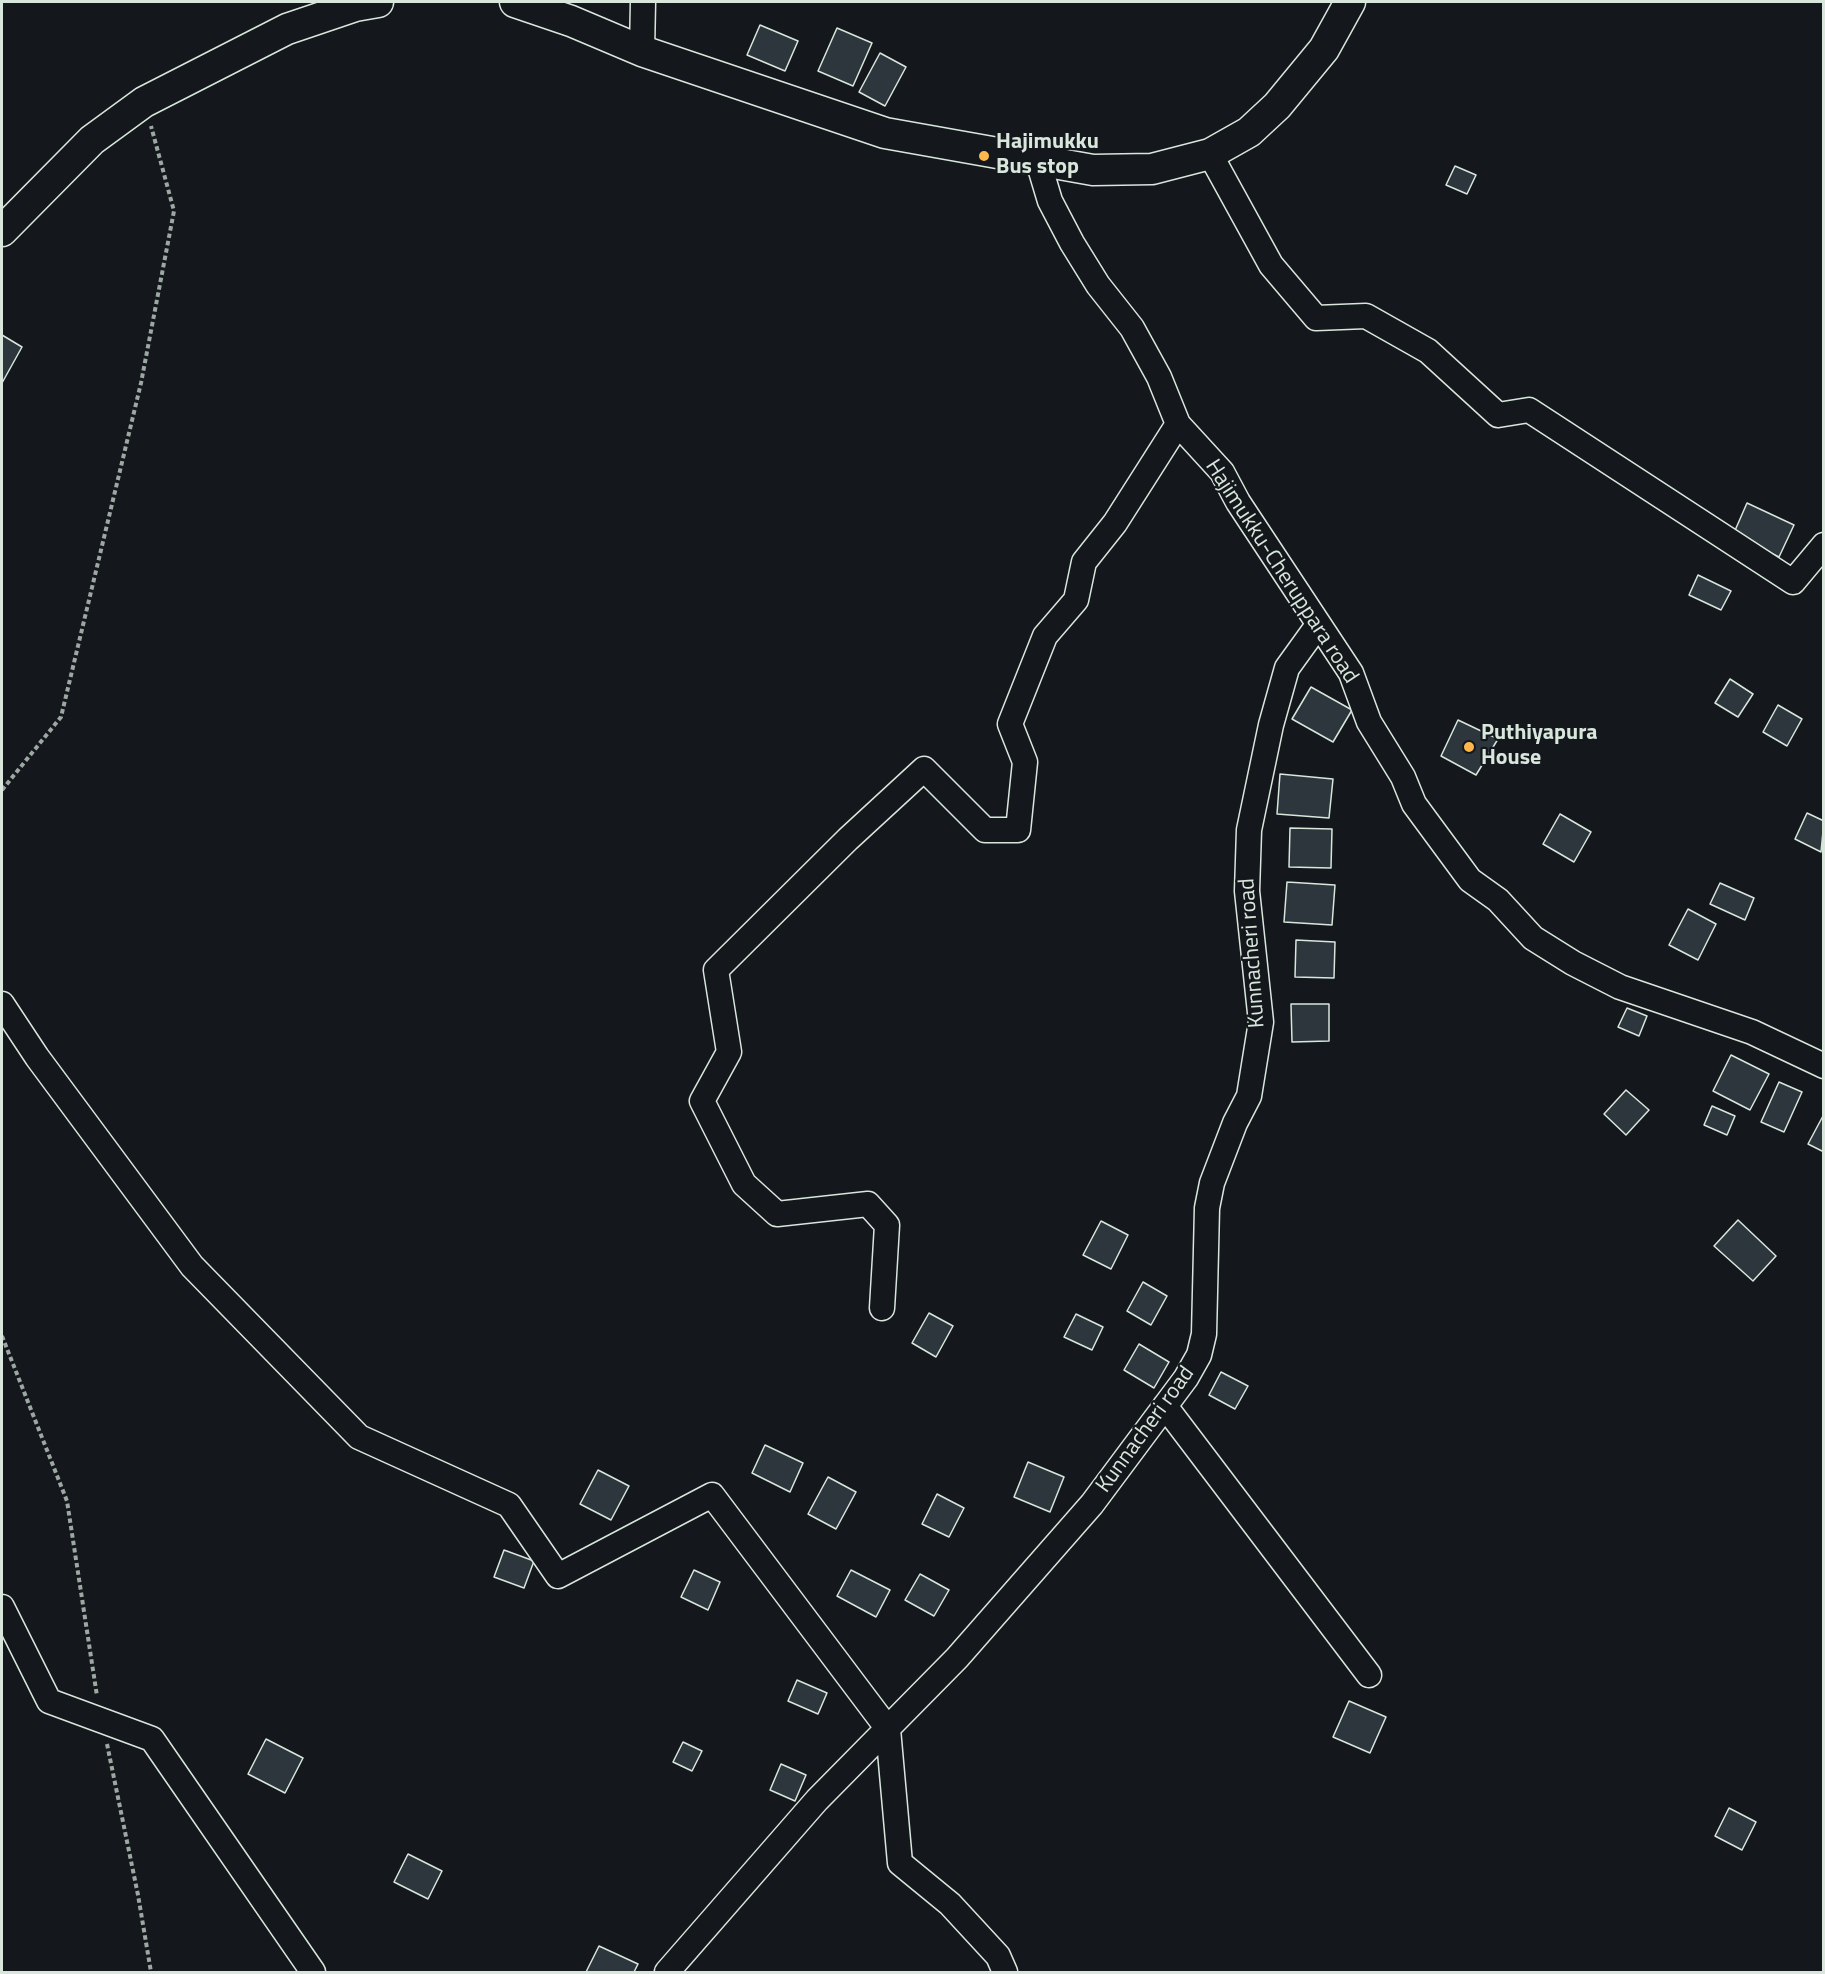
<!DOCTYPE html>
<style>
body{margin:0}
#map{position:relative;width:1825px;height:1974px;overflow:hidden;background:#14181c;font-family:"Titillium Web",sans-serif}
canvas{display:block}
.frame{position:absolute;inset:0;border:3px solid #d8e6dc;pointer-events:none}
</style>
<div id="map">
<canvas width="1825" height="1974"></canvas>
<div class="frame"></div>
</div>
<script>
const ctx = document.querySelector('canvas').getContext('2d');
ctx.lineJoin = 'round';
function fill(path, color) {
  ctx.fillStyle = color;
  ctx.fill(path, 'evenodd');
}
function poly(rows) {
  const path = new Path2D();
  for (const r of rows) {
    path.moveTo(r[0], r[1]);
    for (let i = 2; i < r.length; i += 2) path.lineTo(r[i], r[i + 1]);
  }
  return path;
}
function stroke(path, color, width, dash) {
  ctx.strokeStyle = color;
  ctx.lineWidth = width;
  ctx.lineCap = dash ? 'butt' : 'round';
  ctx.setLineDash(dash || []);
  ctx.stroke(path);
}
function label(font, color, halo, rows, align = 'center') {
  ctx.font = font + ' "Titillium Web",sans-serif';
  ctx.lineWidth = 4.5;
  ctx.setLineDash([]);
  ctx.textBaseline = 'middle';
  ctx.strokeStyle = halo;
  ctx.fillStyle = color;
  for (const [text, x, y, turn = 0] of rows) {
    ctx.save();
    ctx.translate(x, y);
    ctx.rotate((+turn || 0) * Math.PI / 180);
    ctx.textAlign = isNaN(turn) ? turn : align;
    if (halo) ctx.strokeText(text, 0, 0);
    ctx.fillText(text, 0, 0);
    ctx.restore();
  }
}
const building = poly([
 [760,25,798,41,785,71,747,55,760,25],
 [837,28,872,43,853,86,818,71,837,28],
 [880,53,906,67,885,106,859,92,880,53],
 [1455,166,1476,175,1467,194,1446,185,1455,166],
 [2,335,22,347,2,383,2,335],
 [1747,503,1794,525,1779,557,1733,535,1747,503],
 [1698,575,1731,591,1721,610,1689,595,1698,575],
 [1730,679,1753,694,1738,717,1715,703,1730,679],
 [1311,687,1352,710,1333,742,1292,719,1311,687],
 [1778,705,1802,719,1787,746,1763,732,1778,705],
 [1458,720,1498,739,1476,775,1441,756,1458,720],
 [1280,774,1333,779,1329,818,1277,814,1280,774],
 [1807,813,1824,821,1821,852,1795,839,1807,813],
 [1560,814,1591,832,1574,862,1543,844,1560,814],
 [1290,828,1332,829,1331,868,1289,867,1290,828],
 [1287,882,1335,885,1332,925,1284,922,1287,882],
 [1720,883,1754,898,1745,920,1710,904,1720,883],
 [1688,909,1716,924,1698,960,1669,945,1688,909],
 [1296,940,1335,942,1334,978,1295,977,1296,940],
 [1291,1004,1329,1004,1329,1041,1292,1042,1291,1004],
 [1627,1008,1647,1016,1639,1036,1618,1027,1627,1008],
 [1731,1055,1769,1074,1750,1110,1713,1091,1731,1055],
 [1779,1082,1802,1092,1784,1132,1761,1122,1779,1082],
 [1626,1090,1649,1110,1626,1135,1604,1114,1626,1090],
 [1712,1106,1735,1116,1727,1135,1704,1125,1712,1106],
 [1824,1114,1824,1152,1808,1144,1824,1114],
 [1738,1220,1776,1256,1753,1281,1714,1246,1738,1220],
 [1101,1221,1128,1235,1111,1269,1083,1255,1101,1221],
 [1143,1282,1167,1296,1151,1325,1127,1311,1143,1282],
 [929,1313,953,1326,936,1357,912,1343,929,1313],
 [1076,1314,1103,1327,1092,1350,1064,1337,1076,1314],
 [1139,1344,1169,1362,1154,1388,1124,1370,1139,1344],
 [1221,1372,1248,1386,1235,1409,1209,1395,1221,1372],
 [765,1445,803,1463,790,1492,752,1473,765,1445],
 [1028,1462,1064,1477,1050,1512,1014,1497,1028,1462],
 [598,1470,629,1486,611,1520,580,1504,598,1470],
 [828,1477,856,1492,836,1529,808,1514,828,1477],
 [937,1494,964,1508,949,1537,922,1524,937,1494],
 [504,1550,534,1561,524,1588,494,1577,504,1550],
 [694,1570,720,1582,708,1610,681,1597,694,1570],
 [851,1570,890,1590,876,1617,837,1596,851,1570],
 [920,1574,949,1590,934,1616,905,1600,920,1574],
 [797,1680,827,1693,818,1714,788,1701,797,1680],
 [1349,1701,1386,1717,1370,1753,1333,1737,1349,1701],
 [266,1739,303,1758,285,1793,248,1774,266,1739],
 [683,1742,702,1751,692,1771,673,1762,683,1742],
 [781,1764,806,1775,795,1801,770,1790,781,1764],
 [1729,1808,1756,1822,1742,1850,1715,1836,1729,1808],
 [408,1854,442,1871,428,1899,394,1882,408,1854],
 [599,1946,638,1964,634,1972,586,1972,599,1946]
]);
const path = poly([
 [2,790,61,717,141,383,174,211,151,126],
 [2,1336,67,1501,97,1696],
 [107,1744,138,1895,151,1972]
]);
const minor = poly([
 [642,51,643,2],
 [1210,154,1271,265,1316,318,1366,316,1428,351,1498,415,1529,410,1793,582,1824,545],
 [1038,161,1050,201,1072,243,1098,285,1132,328,1159,377,1178,424,1222,472,1238,502,1351,673,1369,722,1403,777,1414,804,1470,880,1498,900,1533,938,1573,963,1620,987,1752,1032,1824,1066],
 [2,1004,37,1057,192,1266,359,1437,509,1505,558,1576,712,1495,888,1729,900,1863,950,1904,998,1956,1005,1972],
 [882,1308,887,1225,868,1204,777,1214,744,1184,702,1101,729,1052,716,970,848,839,924,769,985,830,1018,830,1025,762,1010,724,1045,636,1076,600,1084,562,1115,523,1178,424],
 [1165,1406,1369,1675],
 [2,1607,49,1701,152,1739,313,1972],
 [667,1972,817,1800,957,1658,1092,1504,1186,1378,1199,1355,1204,1334,1207,1208,1212,1183,1235,1123,1249,1096,1261,1022,1247,891,1249,830,1271,725,1287,668,1318,625]
]);
const major = poly([
 [515,2,571,21,642,51,885,133,1093,170,1152,169,1210,154,1249,132,1277,106,1324,49,1350,2],
 [2,231,92,140,144,102,287,29,355,6,378,2]
]);
const markers = [
 [984,156,6,"#ffb74d"],
 [1469,747,6,"#ffb74d"]
];
const poiNames = [
 ["Hajimukku",996,143],
 ["Bus stop",996,168],
 ["Puthiyapura",1481,734],
 ["House",1481,759]
];
const streetNames = [
 ["Hajimukku-Cheruppara road",1281,572,57],
 ["Kunnacheri road",1253,953,-94],
 ["Kunnacheri road",1146,1430,-54]
];
fill(building, '#2c363c');
stroke(building, '#d8e6dc', 1.5);
stroke(minor, '#d8e6dc', 27);
stroke(major, '#d8e6dc', 33);
stroke(path, '#9da8a2', 4, [4.5, 3]);
stroke(minor, '#14181c', 24);
stroke(major, '#14181c', 30);
for (const [x, y, r, color] of markers) {
  const dot = new Path2D();
  dot.arc(x, y, r, 0, 2 * Math.PI);
  ctx.fillStyle = color;
  ctx.fill(dot);
  stroke(dot, '#14181c', 2);
}
label('bold 22px', '#d8e6dc', '#14181c', poiNames, 'left');
label('22px', '#d8e6dc', '#14181c', streetNames);
</script>
